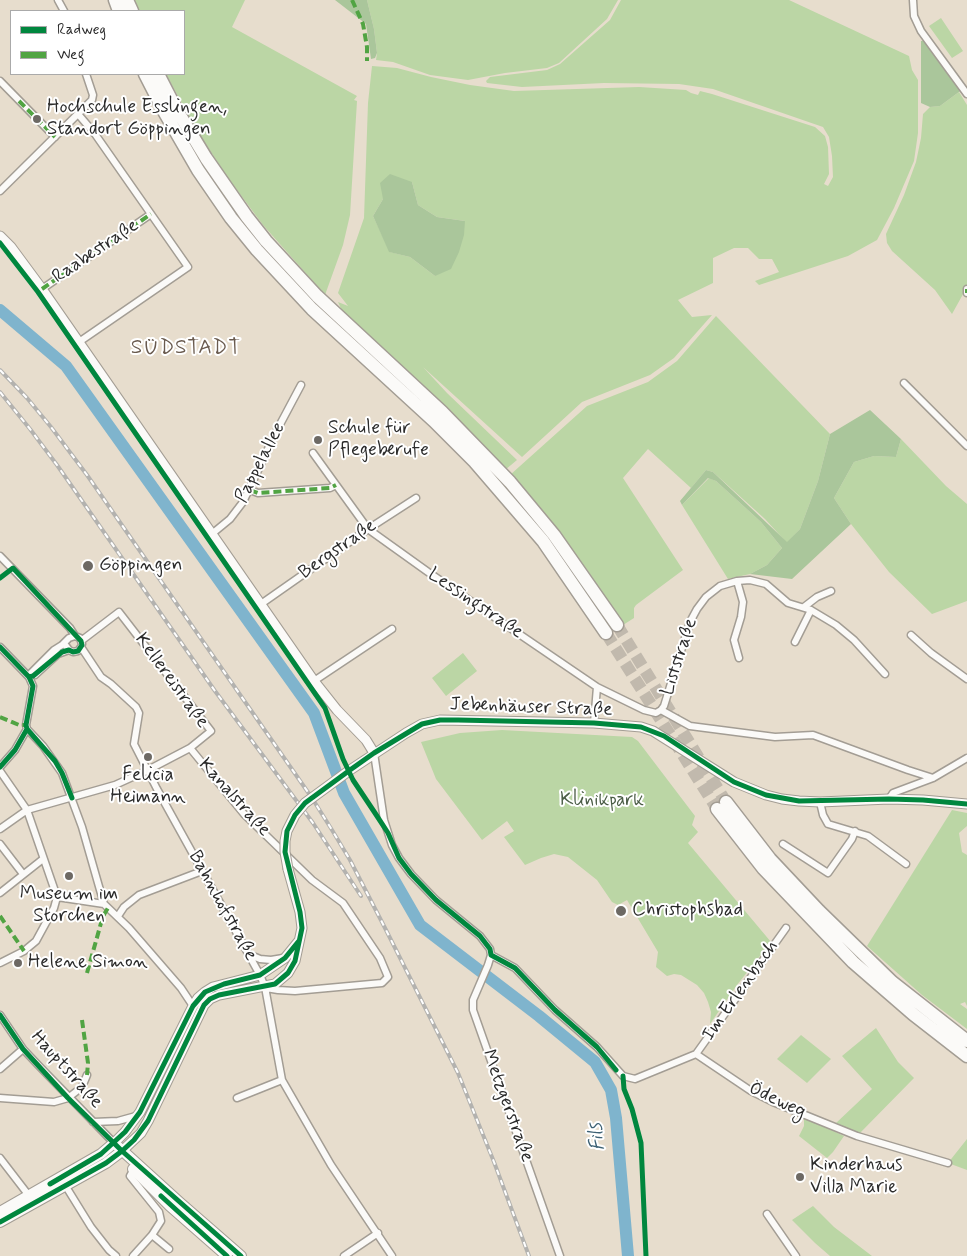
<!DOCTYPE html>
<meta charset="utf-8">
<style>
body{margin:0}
#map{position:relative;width:967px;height:1256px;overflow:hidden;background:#e7ddcd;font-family:Mynerve,sans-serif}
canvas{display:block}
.legend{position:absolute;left:10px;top:10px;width:175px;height:65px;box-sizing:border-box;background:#fff;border:1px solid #aaa;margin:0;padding:6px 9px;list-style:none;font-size:15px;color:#2b2b2b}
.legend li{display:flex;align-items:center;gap:10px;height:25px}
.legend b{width:25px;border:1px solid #aaa}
</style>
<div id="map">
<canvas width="967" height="1256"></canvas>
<ul class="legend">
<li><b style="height:6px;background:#00873e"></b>Radweg</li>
<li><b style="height:6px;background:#51a443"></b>Weg</li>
</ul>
</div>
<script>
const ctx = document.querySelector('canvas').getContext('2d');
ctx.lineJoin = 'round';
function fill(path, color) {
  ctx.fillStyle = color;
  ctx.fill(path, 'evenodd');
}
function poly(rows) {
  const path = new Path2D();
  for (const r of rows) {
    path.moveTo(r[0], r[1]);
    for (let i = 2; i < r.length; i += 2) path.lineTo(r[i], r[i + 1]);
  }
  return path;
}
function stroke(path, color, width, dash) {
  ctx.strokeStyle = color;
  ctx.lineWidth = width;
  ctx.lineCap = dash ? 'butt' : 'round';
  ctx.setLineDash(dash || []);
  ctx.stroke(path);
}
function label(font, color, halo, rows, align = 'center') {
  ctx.font = font + ' Mynerve,sans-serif';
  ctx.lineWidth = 4;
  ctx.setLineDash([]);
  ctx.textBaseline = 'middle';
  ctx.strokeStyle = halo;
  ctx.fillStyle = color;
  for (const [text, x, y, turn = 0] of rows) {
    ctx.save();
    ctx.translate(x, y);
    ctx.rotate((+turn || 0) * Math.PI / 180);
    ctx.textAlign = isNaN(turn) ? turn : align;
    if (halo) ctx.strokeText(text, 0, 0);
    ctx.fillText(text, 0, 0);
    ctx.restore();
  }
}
const green = poly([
 [135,0,245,0,232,27,357,96,354,100,357,101,350,215,343,245,325,295,263,225,225,174,193,124,166,74,184,74,184,11,139,11],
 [367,0,618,0,607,19,559,63,547,68,505,73,468,80,430,75,393,62,376,60,377,53,374,29],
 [621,0,789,0,909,56,912,70,918,80,918,133,914,161,894,208,877,240,848,256,759,285,755,281,779,272,772,259,759,259,748,248,734,248,713,258,713,283,678,300,692,317,712,315,674,358,650,375,582,402,522,457,423,367,447,393,517,460,505,470,447,408,343,313,338,302,348,306,338,293,364,218,368,103,372,66,397,68,431,77,470,85,514,91,639,87,686,90,691,93,698,95,700,91,712,94,815,127,825,136,828,147,829,174,824,184,828,186,833,177,832,156,829,137,823,127,713,89,679,84,604,83,522,87,487,83,486,81,490,77,547,70,560,64,610,20],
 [412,182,418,205,437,217,465,221,435,276,410,257,390,252,373,216,383,199],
 [941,18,963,51,952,58,929,26],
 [959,92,967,105,967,287,952,314,935,290,892,251,887,243,886,234,904,195,916,162,921,138,923,114,930,107,940,106],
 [716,316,830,434,818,481,800,529,787,543,765,519,713,472,706,470,691,488,648,449,623,478,683,570,636,605,634,608,634,618,623,625,588,571,556,528,510,475,587,406,648,382,677,361],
 [901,439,946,486,967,504,967,601,932,614,889,572,851,524,834,498,854,462,874,456,896,457],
 [709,478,716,481,761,522,782,548,767,565,750,574,728,579,682,505],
 [463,653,477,671,446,696,432,678],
 [502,730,632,737,638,741,695,816,692,825,698,832,688,843,771,942,737,985,710,1024,711,1012,708,1002,704,993,697,985,681,975,674,974,667,976,656,967,658,952,627,900,618,905,612,902,597,880,568,857,554,854,541,858,525,865,504,837,514,831,507,821,482,840,436,779,421,742,460,733],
 [952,810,967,813,967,826,959,833,962,852,967,855,967,1006,965,1002,960,1004,967,1009,967,1029,922,995,867,946],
 [876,1028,898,1062,914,1078,860,1133,835,1124,872,1089,842,1056],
 [801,1035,831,1059,807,1083,777,1059],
 [804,1117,844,1136,833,1152,827,1158,799,1136,804,1126],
 [967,1139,967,1170,948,1163],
 [813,1206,834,1227,872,1256,830,1256,815,1243,792,1220]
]);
const forest = poly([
 [335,0,367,0,374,29,377,53,375,58,371,59,366,24],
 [926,40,963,89,940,106,930,107,921,103,921,41],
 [390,174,412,182,418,205,437,217,465,221,464,235,459,252,451,269,435,276,410,257,389,252,373,216,383,199,380,183],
 [870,410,901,439,896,457,874,456,854,462,834,498,851,524,792,579,750,574,767,565,782,548,761,522,716,481,708,478,682,505,680,501,706,470,713,472,787,542,800,529,818,481,830,434]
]);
const river = poly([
 [0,310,66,366,314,713,344,793,420,925,539,1016,595,1062,611,1090,616,1118,628,1256]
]);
const highwayTunnel = poly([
 [617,625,726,802],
 [606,633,717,809]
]);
const street = poly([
 [58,0,64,11],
 [913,0,914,16,921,31,967,94],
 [0,81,55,137],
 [78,114,95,134,188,267,79,342],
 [0,191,92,100,93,95,86,74],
 [42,289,151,214],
 [967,289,967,293],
 [904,383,967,446],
 [313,453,368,529,428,572,597,687,644,710,656,713,661,710,690,726,775,737,813,735,908,770,933,778],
 [250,490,258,493,330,488,336,485],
 [213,533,230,519,243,502,276,432,301,385],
 [0,556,70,628,75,636,80,638,82,644],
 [737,581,743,602,741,617,734,640,739,658],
 [261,604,368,529,416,498],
 [804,607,817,597,831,591],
 [911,635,931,653,967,679],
 [795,642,811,610],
 [66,646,69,650,73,652,78,651,81,647],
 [0,647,29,677,33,686,26,725,27,729,15,750,0,767],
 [81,647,101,677,111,684,136,707,139,713,134,744,157,789,260,975,265,987,282,1080,331,1165,392,1256],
 [35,675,58,654,69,650],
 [29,677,31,673,54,650,62,645,69,638,75,636],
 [314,681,392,629],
 [661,710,664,706,690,622,697,609,706,597,720,586,737,581,750,580,766,584,788,603,811,610,836,625,854,640,885,674],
 [594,723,597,687],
 [27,729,43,746,62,773,82,827,104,904,129,928,181,988,193,1006],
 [190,748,244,814,312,880,343,903,380,958,388,977,382,983,295,991,278,990,266,988],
 [374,753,384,820,392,845,399,858,411,874,436,900,480,936,490,949,491,955,488,965,473,1000,473,1010,560,1256],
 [0,771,27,810,57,897],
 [889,799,893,793,933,778,967,758],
 [820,802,823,815,828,824,868,836,906,864],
 [0,829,27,810,115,785,148,770,190,748,211,731,119,612,81,641],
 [0,844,23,874],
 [783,844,828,873,852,839,855,831],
 [0,893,43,859],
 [57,897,104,904],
 [118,916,124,907,139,895,202,871],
 [248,954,260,959,271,960,283,958],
 [491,955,515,968,555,1010,597,1047,623,1076,635,1079,696,1054,786,928],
 [0,963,24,951,36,941,54,908,57,897],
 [0,1015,23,1049,40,1067,114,1143],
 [696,1054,751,1091,773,1102,857,1136,948,1163],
 [0,1069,23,1049],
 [0,1098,54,1102,68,1098,82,1087,87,1075],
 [237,1098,282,1080],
 [93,1122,118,1121,136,1116],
 [0,1158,30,1197],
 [65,1185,91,1227,109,1250,116,1256],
 [767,1214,796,1256],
 [152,1235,169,1249],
 [133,1256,152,1235,161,1221,159,1212,130,1176,135,1167],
 [344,1256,378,1233]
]);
const secondary = poly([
 [0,236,11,247,42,289,314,681,337,710,366,740,374,753],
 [350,770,406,733,422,724,440,720,594,723,641,727,653,731,734,782,766,795,782,799,799,801,820,802,889,799,923,800,967,804],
 [114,1143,125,1132,140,1112,193,1006,198,998,205,992,213,987,260,975,285,958,298,942],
 [122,1151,141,1133,148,1121,204,1005,210,999,219,995,275,984,288,973,295,961,302,928,300,912,288,869]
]);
const primary = poly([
 [133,1169,170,1206,227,1256],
 [0,1212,101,1154,114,1143,179,1202,241,1256],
 [0,1222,106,1163,122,1151]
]);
const highway = poly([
 [115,0,119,11],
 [127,0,132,11],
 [145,74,165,113,198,170,231,218,257,250,312,309,434,421,475,462,543,541,606,633],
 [158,74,175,107,206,158,247,217,266,241,317,296,442,412,510,482,554,535,617,625],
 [726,802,770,859,819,911,892,982,967,1041],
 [717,809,763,868,853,962,913,1014,967,1056]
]);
const rail = poly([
 [0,370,27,398,51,427,87,475,312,798,332,830,350,860,385,928,458,1073,494,1162,529,1256],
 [0,392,30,429,57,465,215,691,313,823,361,896]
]);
const secondaryBridge = poly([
 [288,869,285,852,285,841,287,831,295,815,305,803,350,770]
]);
const quiet = poly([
 [352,0,363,24,367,47,367,61],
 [19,101,55,137],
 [42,289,151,214],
 [967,289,967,293],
 [250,490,258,493,330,488,336,485],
 [0,717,19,725,26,725],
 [0,916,24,951],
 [87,973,103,916,108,908],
 [82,1020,88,1063,87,1075]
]);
const cycleway = poly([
 [0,243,38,292,325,708,343,759,353,780,375,813,388,833,399,858,411,874,436,900,480,936,490,949,491,955,515,968,555,1010,597,1047,616,1070],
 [0,578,13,568,81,641,82,645,78,651,73,652,69,650,62,652,33,676,29,677],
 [0,647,29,677,33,686,26,725,27,729,15,750,0,767],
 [27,729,55,761,62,773,72,798],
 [0,1015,23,1049,68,1098,122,1151,241,1256],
 [623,1076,624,1089,632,1109,641,1143,646,1256],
 [50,1184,101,1154,125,1132,140,1112,193,1006,205,992,224,984,260,975,285,958,298,942],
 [161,1196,227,1256],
 [0,1222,106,1163,122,1151,134,1140,148,1121,204,1005,210,999,219,995,275,984,288,973,295,961,302,928,300,912,285,852,287,831,295,815,305,803,350,770,374,753,422,724,440,720,458,720,594,723,641,727,664,736,734,782,766,795,799,801,889,799,923,800,967,804]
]);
const markers = [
 [37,119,5,"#6d6964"],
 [318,440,5,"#6d6964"],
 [88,566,6,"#6d6964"],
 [148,757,5,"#6d6964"],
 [69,876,5,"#6d6964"],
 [621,911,6,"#6d6964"],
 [18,963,5,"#6d6964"],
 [800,1177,5,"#6d6964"]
];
const poiNames = [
 ["Hochschule Esslingen,",47,108],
 ["Standort Göppingen",47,130],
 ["Schule für",328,429],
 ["Pflegeberufe",328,451],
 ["Göppingen",99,566],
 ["Felicia",148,776,"center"],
 ["Heimann",148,798,"center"],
 ["Museum im",69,895,"center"],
 ["Storchen",69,917,"center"],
 ["Christophsbad",632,911],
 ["Helene Simon",28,963],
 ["Kinderhaus",810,1166],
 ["Villa Marie",810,1188]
];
const streetNames = [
 ["Raabestraße",96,252,-34],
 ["Pappelallee",261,463,-63],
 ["Bergstraße",338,550,-35],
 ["Lessingstraße",475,604,34],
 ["Liststraße",680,657,-72],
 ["Kellereistraße",171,681,54],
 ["Jebenhäuser Straße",531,708,2],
 ["Kanalstraße",234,798,48],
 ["Bahnhofstraße",222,906,61],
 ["Im Erlenbach",741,991,-55],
 ["Hauptstraße",66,1070,48],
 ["Ödeweg",777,1101,25],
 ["Metzgerstraße",507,1106,70]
];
const parkNames = [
 ["Klinikpark",602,801]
];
const waterNames = [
 ["Fils",598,1137,-96]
];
const quarterNames = [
 ["SÜDSTADT",186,349]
];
fill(green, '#bbd6a5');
fill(forest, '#aac69b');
stroke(river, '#7fb4cd', 12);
stroke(highwayTunnel, '#c1b9ad', 12, [12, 6]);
stroke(street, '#a39d94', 9);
stroke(secondary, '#a39d94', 11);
stroke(primary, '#a39d94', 12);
stroke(highway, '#a39d94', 15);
stroke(street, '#fbfaf8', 6);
stroke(secondary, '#fbfaf8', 9);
stroke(primary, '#fbfaf8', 10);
stroke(highway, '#fbfaf8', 12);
stroke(rail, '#b3b2af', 4);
stroke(rail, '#fff', 2, [5.5]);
stroke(secondaryBridge, '#a39d94', 11, []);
stroke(secondaryBridge, '#fbfaf8', 9);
stroke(quiet, '#51a443', 4, [8, 4]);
stroke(cycleway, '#00873e', 5);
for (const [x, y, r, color] of markers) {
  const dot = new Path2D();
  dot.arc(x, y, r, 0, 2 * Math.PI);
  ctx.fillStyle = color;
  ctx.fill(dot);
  stroke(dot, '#fff', 2);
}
label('19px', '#2b2b2b', '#fff', poiNames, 'left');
label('19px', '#2b2b2b', '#fff', streetNames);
label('19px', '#4b5d46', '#fff', parkNames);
label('italic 20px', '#3d6174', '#fff', waterNames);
ctx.letterSpacing = '1px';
label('21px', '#695a4e', '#fff', quarterNames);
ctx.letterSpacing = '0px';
</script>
